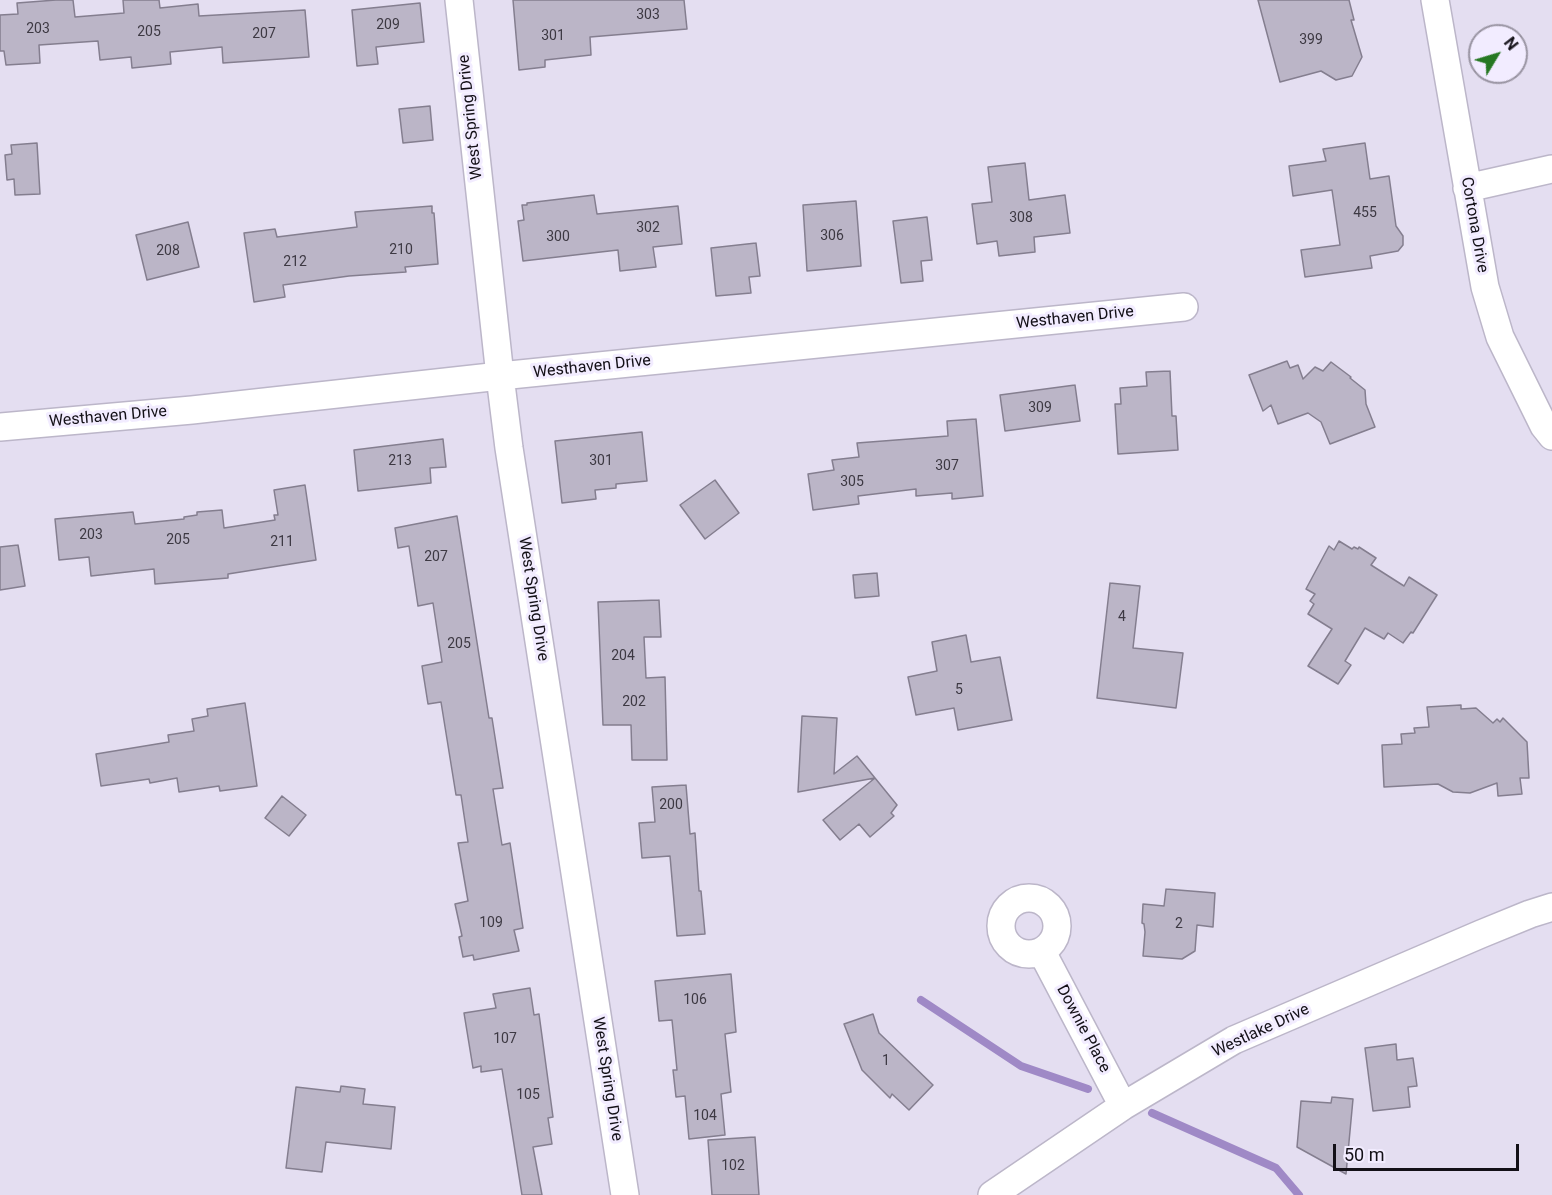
<!DOCTYPE html>
<style>
body{margin:0}
#map{position:relative;width:1552px;height:1195px;overflow:hidden;background:#e4def1;font-family:Roboto,sans-serif}
canvas{display:block}
.north{position:absolute;left:1468px;top:24px;width:60px;height:60px;box-sizing:border-box;background:#f2ecff;border:2px solid #9994a2;border-radius:50%;rotate:52deg;font-size:16px;font-weight:700;line-height:24px;text-align:center;color:#131017}
.north::after{content:'';display:block;margin:auto;width:21px;height:27px;background:#267822;clip-path:polygon(50% 0,100% 100%,50% 72%,0 100%)}
.scale{position:absolute;left:1333px;top:1144px;width:186px;height:27px;box-sizing:border-box;border:3px solid #131017;border-top:0;padding-left:8px;font-size:18px;line-height:21px;white-space:nowrap;color:#131017;-webkit-text-stroke:4px #f2ecff;paint-order:stroke}
</style>
<div id="map">
<canvas width="1552" height="1195"></canvas>
<div class="north">N</div>
<div class="scale">50 m</div>
</div>
<script>
const ctx = document.querySelector('canvas').getContext('2d');
ctx.lineJoin = 'round';
function poly(rows) {
  const path = new Path2D();
  for (const r of rows) {
    if (r.length === 3) {
      path.moveTo(r[0] + r[2], r[1]);
      path.arc(r[0], r[1], r[2], 0, 2 * Math.PI);
      continue;
    }
    path.moveTo(r[0], r[1]);
    for (let i = 2; i < r.length; i += 2) path.lineTo(r[i], r[i + 1]);
  }
  return path;
}
function stroke(path, color, width, dash) {
  ctx.strokeStyle = color;
  ctx.lineWidth = width;
  ctx.lineCap = dash ? 'butt' : 'round';
  ctx.setLineDash(dash || []);
  ctx.stroke(path);
}
function fill(path, color) {
  ctx.fillStyle = color;
  ctx.fill(path, 'evenodd');
}
function label(font, color, halo, rows, align = 'center') {
  ctx.font = font + ' Roboto,sans-serif';
  ctx.lineWidth = 6;
  ctx.setLineDash([]);
  ctx.textBaseline = 'middle';
  ctx.strokeStyle = halo;
  ctx.fillStyle = color;
  for (const [text, x, y, turn = 0] of rows) {
    ctx.save();
    ctx.translate(x, y);
    ctx.rotate((+turn || 0) * Math.PI / 180);
    ctx.textAlign = isNaN(turn) ? turn : align;
    if (halo) ctx.strokeText(text, 0, 0);
    ctx.fillText(text, 0, 0);
    ctx.restore();
  }
}
const stream = poly([
 [921,1000,1021,1066,1088,1089],
 [1152,1113,1276,1168,1299,1195]
]);
const building = poly([
 [56,0,73,0,75,17,124,13,123,0,159,0,160,8,198,4,199,16,305,10,309,57,223,63,222,47,170,52,171,64,132,68,131,57,100,60,98,41,39,45,40,63,6,65,4,51,0,51,0,15,18,14,17,3,56,0],
 [513,0,684,0,687,29,590,37,591,55,545,60,545,67,519,70,513,0],
 [1258,0,1349,0,1354,20,1351,20,1362,57,1352,76,1336,80,1321,71,1280,82,1258,0],
 [420,3,424,42,376,47,378,64,357,66,352,10,420,3],
 [430,106,433,140,403,143,399,109,430,106],
 [37,143,40,194,15,195,14,179,7,180,5,155,12,154,11,145,37,143],
 [1365,143,1370,179,1389,176,1396,226,1403,236,1403,245,1398,251,1370,256,1372,268,1305,277,1301,250,1340,245,1332,190,1293,196,1289,166,1326,161,1323,149,1365,143],
 [1025,163,1029,200,1065,195,1070,233,1034,237,1035,252,999,256,997,241,977,244,972,204,992,202,988,167,1025,163],
 [594,195,597,214,678,206,682,244,653,247,656,267,620,271,618,250,523,261,518,221,524,220,522,205,527,205,527,203,594,195],
 [856,201,861,266,807,271,803,205,856,201],
 [432,206,432,213,434,213,438,264,405,267,406,272,349,276,283,285,285,297,254,302,244,233,275,229,277,237,357,227,355,212,432,206],
 [927,217,932,260,921,261,923,281,901,283,893,221,927,217],
 [188,222,199,267,147,280,136,235,188,222],
 [756,243,760,276,749,277,751,293,716,296,711,248,756,243],
 [1287,361,1290,368,1298,365,1303,379,1315,367,1323,371,1331,362,1351,377,1350,378,1365,390,1366,404,1375,427,1330,444,1321,422,1308,413,1278,424,1271,405,1263,411,1249,375,1287,361],
 [1170,371,1172,416,1176,416,1178,450,1118,454,1115,404,1121,404,1120,388,1147,386,1146,372,1170,371],
 [1075,385,1080,421,1005,431,1000,395,1075,385],
 [976,419,983,496,952,499,952,493,916,496,916,489,858,496,859,504,813,510,808,474,834,470,832,460,859,457,857,443,948,436,947,421,976,419],
 [642,432,647,481,616,484,616,488,595,490,596,499,562,503,555,441,642,432],
 [443,439,446,467,430,468,431,483,358,491,354,450,443,439],
 [715,480,739,513,705,539,680,505,715,480],
 [305,485,316,560,228,574,228,578,155,584,154,569,91,576,89,557,59,560,55,519,133,512,135,524,184,519,184,517,197,515,197,512,222,510,224,528,275,520,274,515,278,515,274,490,305,485],
 [457,516,489,718,492,718,503,788,493,789,502,845,510,843,523,928,514,930,519,951,474,960,473,955,463,957,459,937,462,936,455,904,468,901,458,843,468,842,461,795,456,795,441,702,428,704,422,666,442,662,433,603,418,606,409,546,398,548,395,528,457,516],
 [1339,541,1352,549,1354,547,1358,549,1359,547,1376,558,1371,565,1404,586,1409,577,1437,595,1413,633,1411,632,1403,643,1388,633,1384,639,1365,628,1345,661,1351,665,1338,684,1308,666,1332,629,1308,614,1314,604,1310,601,1315,594,1306,589,1329,546,1334,550,1339,541],
 [18,545,25,586,0,590,0,547,18,545],
 [877,573,879,596,855,598,853,575,877,573],
 [1110,583,1140,586,1133,648,1183,653,1176,708,1097,698,1110,583],
 [659,600,661,637,644,637,646,678,665,677,667,760,632,760,631,725,603,725,598,602,659,600],
 [966,635,971,662,1000,657,1012,720,958,730,954,708,916,715,908,677,937,671,932,642,966,635],
 [245,703,257,786,220,791,219,786,179,792,177,778,150,783,149,779,101,786,96,754,169,742,168,735,194,731,192,719,208,716,207,709,245,703],
 [1461,705,1461,709,1476,708,1493,723,1497,719,1500,722,1503,718,1527,742,1529,778,1520,778,1522,794,1498,796,1497,783,1470,793,1453,792,1438,784,1384,787,1382,745,1402,744,1401,734,1415,733,1414,728,1429,727,1427,707,1461,705],
 [802,716,837,718,834,774,857,756,875,778,798,792,802,716],
 [875,778,897,805,891,813,894,816,870,837,859,824,840,840,823,820,875,778],
 [686,785,690,834,695,833,699,891,701,891,705,934,677,936,670,856,642,858,639,823,655,822,652,787,686,785],
 [282,796,306,815,289,836,265,818,282,796],
 [1166,889,1215,893,1213,927,1197,925,1195,951,1182,959,1143,956,1145,932,1144,924,1142,923,1143,904,1164,906,1166,889],
 [731,974,736,1032,725,1034,731,1092,721,1094,725,1135,689,1139,685,1096,676,1097,673,1070,677,1070,672,1020,659,1021,655,981,731,974],
 [530,988,534,1015,539,1014,553,1117,548,1118,552,1144,533,1147,542,1195,522,1195,502,1069,481,1072,481,1066,473,1068,464,1013,496,1008,493,994,530,988],
 [873,1014,879,1033,933,1085,909,1110,892,1094,890,1098,862,1070,844,1024,873,1014],
 [1396,1044,1397,1060,1413,1058,1417,1086,1408,1087,1410,1107,1373,1111,1365,1048,1396,1044],
 [341,1086,365,1089,363,1104,395,1107,391,1149,326,1142,322,1172,286,1168,296,1087,340,1092,341,1086],
 [1332,1097,1353,1099,1346,1174,1297,1147,1301,1101,1331,1103,1332,1097],
 [755,1137,759,1195,712,1195,708,1140,755,1137]
]);
const minor = poly([
 [459,0,500,376,509,448,625,1195],
 [1435,0,1485,287,1500,337,1544,426,1552,436],
 [1467,188,1552,169],
 [0,427,192,410,500,376,1184,307],
 [1029,926,28],
 [1042,952,1123,1106],
 [992,1195,1123,1106,1234,1040,1481,934,1530,914,1552,907]
]);
const numberNames = [
 ["303",648,15],
 ["209",388,25],
 ["203",38,29],
 ["205",149,32],
 ["207",264,34],
 ["301",553,36],
 ["399",1311,40],
 ["455",1365,213],
 ["308",1021,218],
 ["302",648,228],
 ["306",832,236],
 ["300",558,237],
 ["210",401,250],
 ["208",168,251],
 ["212",295,262],
 ["309",1040,408],
 ["213",400,461],
 ["301",601,461],
 ["307",947,466],
 ["305",852,482],
 ["203",91,535],
 ["205",178,540],
 ["211",282,542],
 ["207",436,557],
 ["4",1122,617],
 ["205",459,644],
 ["204",623,656],
 ["5",959,690],
 ["202",634,702],
 ["200",671,805],
 ["109",491,923],
 ["2",1179,924],
 ["106",695,1000],
 ["107",505,1039],
 ["1",886,1061],
 ["105",528,1095],
 ["104",705,1116],
 ["102",733,1166]
];
const streetNames = [
 ["West Spring Drive",471,117,-96],
 ["Cortona Drive",1474,225,80],
 ["Westhaven Drive",1075,318,-6],
 ["Westhaven Drive",592,367,-6],
 ["Westhaven Drive",108,417,-5],
 ["West Spring Drive",533,599,81],
 ["Downie Place",1083,1029,62],
 ["Westlake Drive",1261,1031,-25],
 ["West Spring Drive",607,1079,81]
];
stroke(stream, '#9f89c6', 8);
fill(building, '#bbb5c7');
stroke(building, '#847e8f', 1.5);
stroke(minor, '#bcb6c9', 30);
stroke(minor, '#fff', 27);
label('14px', '#3d3943', null, numberNames);
label('16px', '#131017', '#f2ecff', streetNames);
</script>
